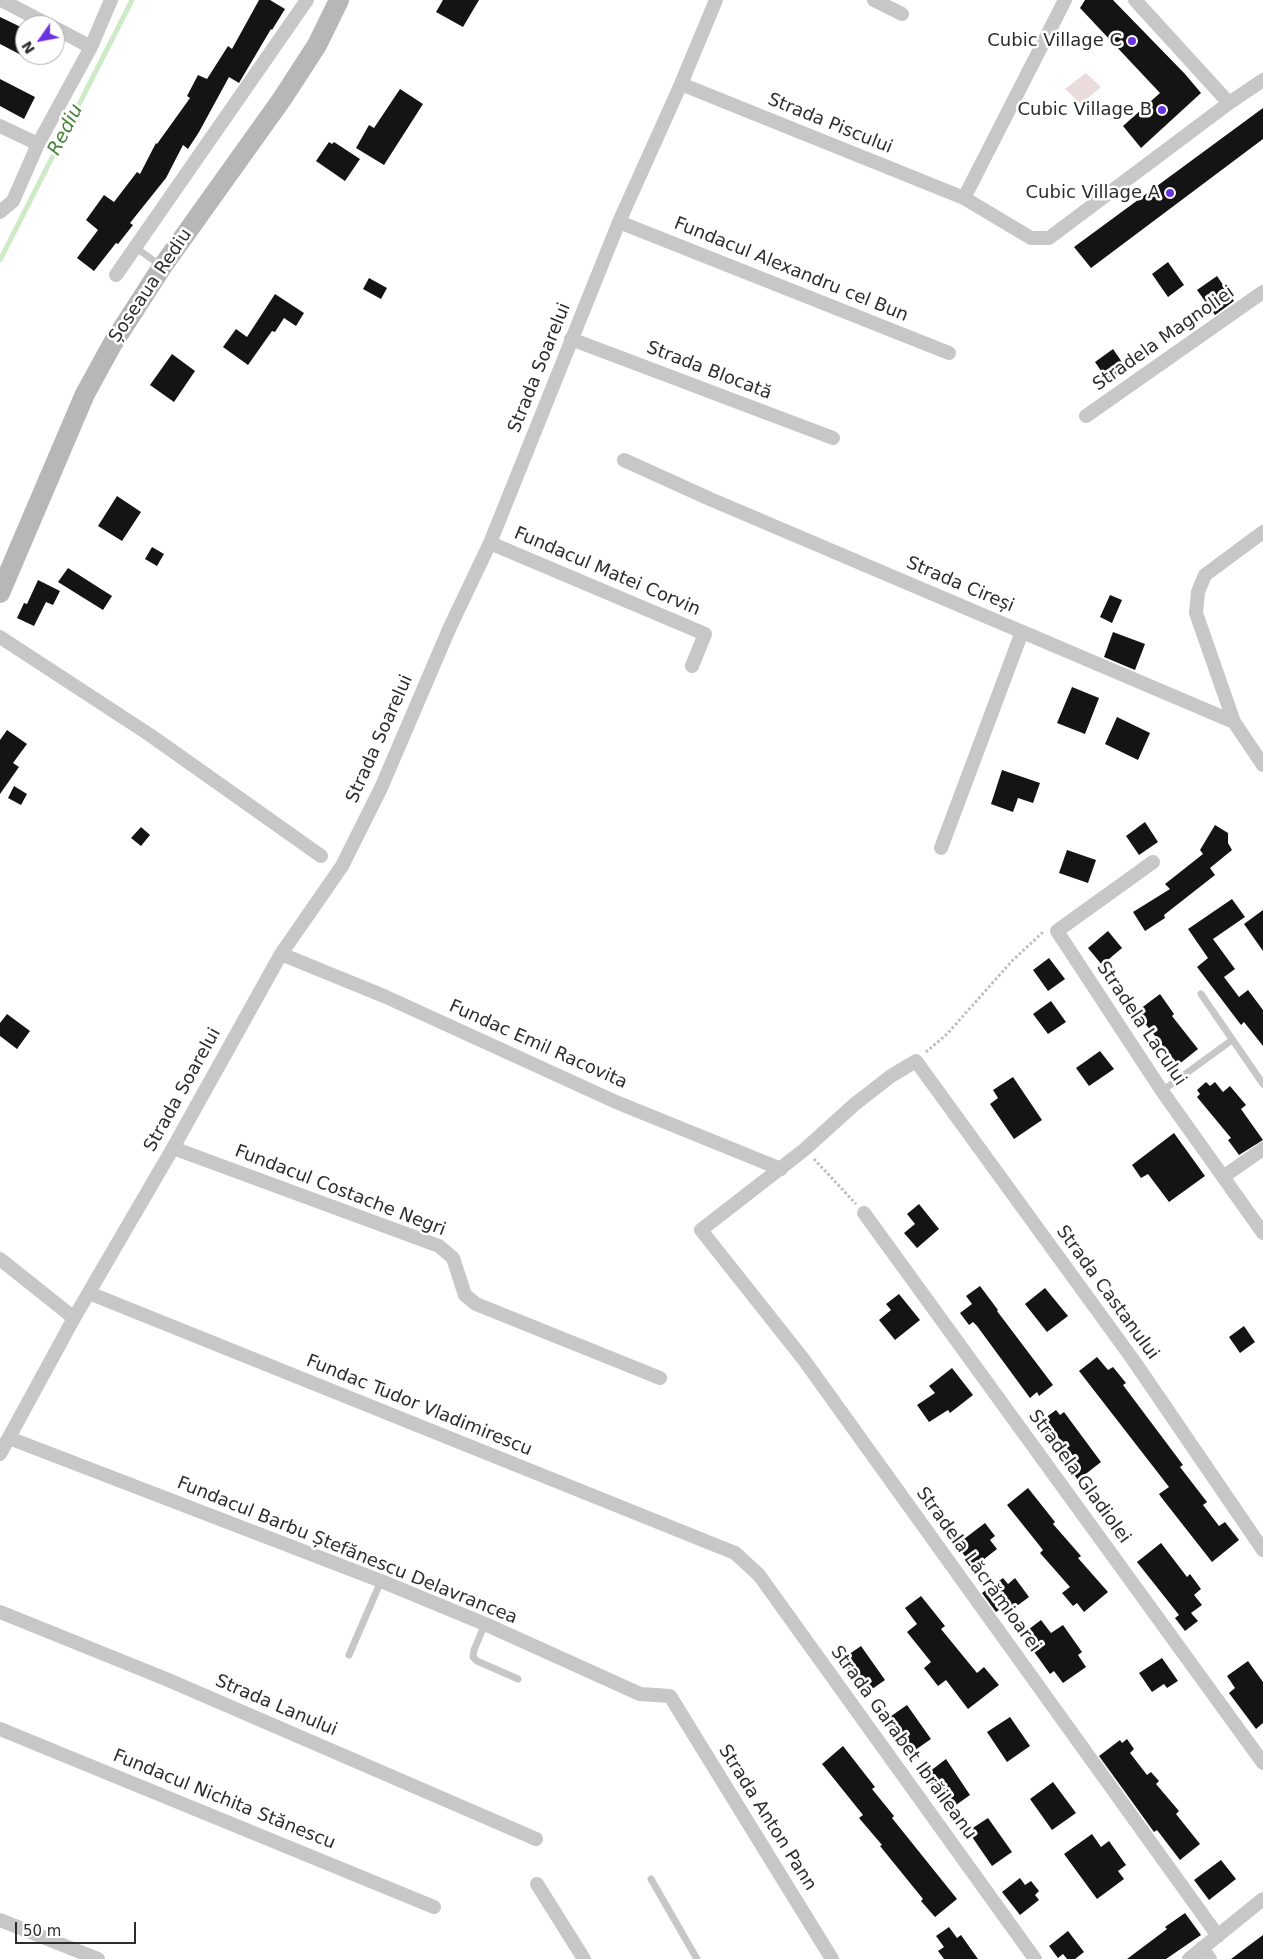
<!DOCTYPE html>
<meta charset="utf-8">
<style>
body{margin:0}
#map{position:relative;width:1263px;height:1959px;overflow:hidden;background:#fff;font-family:"DejaVu Sans",sans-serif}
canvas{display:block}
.north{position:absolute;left:15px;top:15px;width:50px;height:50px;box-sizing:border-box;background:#fff;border:1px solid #ababab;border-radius:50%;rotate:237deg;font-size:14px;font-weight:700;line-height:20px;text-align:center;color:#2d2d2d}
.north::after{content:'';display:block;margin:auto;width:18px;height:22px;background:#6b32e1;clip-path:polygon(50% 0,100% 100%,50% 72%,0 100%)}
.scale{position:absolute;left:15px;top:1922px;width:121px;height:22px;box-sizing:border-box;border:2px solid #2d2d2d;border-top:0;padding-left:6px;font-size:15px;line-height:18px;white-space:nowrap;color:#2d2d2d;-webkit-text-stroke:4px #fff;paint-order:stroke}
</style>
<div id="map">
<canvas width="1263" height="1959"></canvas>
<div class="north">N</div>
<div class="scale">50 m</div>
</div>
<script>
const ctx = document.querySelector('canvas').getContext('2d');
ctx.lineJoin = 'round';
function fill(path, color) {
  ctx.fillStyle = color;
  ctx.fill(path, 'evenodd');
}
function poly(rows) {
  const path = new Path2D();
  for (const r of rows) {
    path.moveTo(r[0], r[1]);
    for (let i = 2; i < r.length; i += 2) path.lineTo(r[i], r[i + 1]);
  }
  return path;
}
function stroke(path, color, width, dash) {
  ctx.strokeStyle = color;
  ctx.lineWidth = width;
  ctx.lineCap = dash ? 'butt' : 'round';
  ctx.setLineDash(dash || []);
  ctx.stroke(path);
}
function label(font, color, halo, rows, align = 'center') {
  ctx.font = font + ' "DejaVu Sans",sans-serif';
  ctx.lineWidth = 5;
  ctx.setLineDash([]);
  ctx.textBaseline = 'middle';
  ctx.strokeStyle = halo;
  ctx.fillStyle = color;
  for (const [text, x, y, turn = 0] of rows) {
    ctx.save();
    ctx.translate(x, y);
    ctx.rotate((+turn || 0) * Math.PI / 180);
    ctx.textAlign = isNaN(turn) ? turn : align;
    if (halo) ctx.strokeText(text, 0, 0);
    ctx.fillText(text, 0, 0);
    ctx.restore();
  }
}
const green = poly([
 [1086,73,1101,87,1081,104,1065,89]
]);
const stream = poly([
 [0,260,132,0]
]);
const building = poly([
 [259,0,270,0,285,9,272,30,271,29,239,83,229,77,199,132,188,149,183,145,166,178,130,223,133,225,118,244,116,243,94,271,77,258,98,230,86,220,104,195,114,202,137,172,140,174,156,143,157,144,190,98,187,96,198,75,207,79,228,46,232,49],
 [443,0,479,0,463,27,436,12],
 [1085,0,1113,0,1185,74,1201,93,1141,148,1123,126,1160,93,1080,8],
 [0,17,25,29,25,57,0,44],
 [0,79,35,97,24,119,0,106],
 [400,89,423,104,384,165,356,148,369,125,374,128],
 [1263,108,1263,139,1091,268,1074,247],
 [329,142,332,144,334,142,360,159,345,181,316,161],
 [1168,262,1184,285,1168,297,1152,274],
 [1217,276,1234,301,1215,315,1197,290],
 [369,278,387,288,381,299,363,289],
 [275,294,304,313,296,326,284,318,275,332,272,331,248,365,223,347,236,329,247,337],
 [1113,349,1126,368,1108,381,1095,362],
 [172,354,195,371,174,402,150,385],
 [117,496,141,512,122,541,98,526],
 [152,547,164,554,157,566,145,559],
 [68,568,112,596,103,610,58,582],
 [38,580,60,591,53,605,46,602,34,626,17,618,24,603,27,604],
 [1110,595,1122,600,1112,623,1100,617],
 [1113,632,1145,644,1135,670,1104,657],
 [1072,687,1099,698,1085,734,1057,723],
 [1117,717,1150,733,1138,760,1105,744],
 [7,730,27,744,13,763,19,767,0,794,0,740],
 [1002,770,1040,783,1033,803,1018,798,1013,812,991,804],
 [14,786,27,794,21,805,8,798],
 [1145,822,1158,842,1139,855,1126,836],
 [1215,825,1228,833,1228,843,1232,850,1210,868,1215,875,1164,915,1165,918,1145,931,1133,912,1170,889,1165,884,1203,854,1200,850],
 [141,827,150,835,141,846,131,838],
 [1067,850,1096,860,1088,883,1059,873],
 [1232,899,1245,917,1213,939,1235,969,1224,977,1239,997,1248,990,1263,1010,1263,1046,1244,1022,1241,1025,1197,967,1208,958,1188,929],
 [1263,910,1263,951,1244,924],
 [1108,931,1122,948,1102,965,1088,948],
 [1049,958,1065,979,1048,991,1033,970],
 [1160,994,1174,1014,1172,1016,1198,1049,1178,1065,1136,1012],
 [1051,1001,1066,1022,1048,1034,1033,1014],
 [7,1014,30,1031,17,1049,0,1036,0,1023],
 [1100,1051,1114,1069,1089,1086,1076,1068],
 [1013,1077,1042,1120,1014,1139,990,1104,998,1098,993,1090],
 [1206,1082,1210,1086,1215,1082,1223,1092,1230,1086,1246,1105,1241,1109,1263,1140,1239,1155,1228,1140,1231,1138,1197,1097,1200,1094,1197,1090],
 [1174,1133,1205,1176,1169,1202,1148,1174,1141,1178,1132,1165],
 [919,1204,939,1229,917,1248,904,1233,915,1224,907,1214],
 [980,1286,998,1310,997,1311,1053,1385,1039,1396,1037,1392,1030,1398,977,1326,973,1322,969,1325,960,1313,972,1304,966,1296],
 [1045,1288,1068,1316,1047,1332,1025,1304],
 [899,1294,920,1320,895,1340,879,1320,891,1310,886,1304],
 [1244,1326,1255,1342,1240,1353,1229,1337],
 [1097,1357,1108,1370,1113,1367,1126,1383,1123,1385,1183,1465,1180,1467,1207,1502,1203,1505,1219,1526,1225,1522,1239,1540,1212,1562,1161,1497,1159,1494,1169,1487,1079,1371],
 [952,1368,973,1395,950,1413,948,1410,929,1422,917,1405,935,1393,929,1386],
 [1056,1410,1060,1415,1064,1412,1101,1462,1078,1480,1066,1463,1074,1457,1058,1437,1052,1442,1042,1430,1046,1427,1041,1421],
 [1028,1488,1055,1522,1053,1524,1081,1556,1078,1558,1108,1592,1084,1612,1077,1603,1073,1606,1062,1593,1070,1587,1040,1553,1043,1550,1007,1505],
 [985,1523,995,1536,990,1540,997,1549,974,1567,960,1550,968,1544,964,1539],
 [1161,1543,1187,1577,1190,1574,1201,1589,1194,1595,1202,1605,1191,1613,1198,1621,1185,1631,1175,1618,1179,1615,1137,1562],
 [1003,1578,1008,1584,1015,1578,1029,1597,1006,1614,1002,1608,996,1612,982,1593],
 [921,1596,945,1626,941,1629,977,1673,984,1667,999,1685,968,1709,946,1680,938,1686,924,1668,931,1662,907,1632,917,1624,905,1608],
 [1041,1620,1051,1633,1063,1625,1082,1652,1078,1655,1086,1667,1063,1683,1054,1671,1050,1674,1032,1649,1040,1644,1029,1629],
 [861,1646,885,1680,865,1694,842,1659],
 [1162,1658,1178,1681,1167,1688,1164,1684,1152,1692,1139,1673],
 [1248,1661,1263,1682,1263,1723,1256,1729,1229,1693,1235,1688,1227,1676],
 [907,1705,931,1739,908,1755,884,1721],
 [1010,1717,1030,1746,1007,1762,987,1732],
 [1127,1739,1134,1749,1130,1753,1147,1775,1151,1772,1159,1781,1156,1784,1179,1811,1176,1814,1200,1844,1180,1860,1157,1830,1154,1832,1099,1756,1120,1740,1122,1743],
 [843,1746,875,1787,872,1789,894,1816,892,1818,957,1899,935,1917,921,1901,923,1899,880,1846,882,1845,859,1818,863,1815,822,1764],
 [946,1759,970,1795,949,1810,925,1775],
 [1053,1782,1076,1813,1052,1830,1030,1799],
 [988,1818,1012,1852,992,1866,968,1831],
 [1092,1834,1101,1847,1109,1841,1126,1865,1118,1871,1124,1879,1097,1899,1064,1854],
 [1221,1860,1236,1879,1209,1900,1194,1880],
 [1020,1878,1025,1885,1031,1881,1039,1891,1035,1895,1039,1900,1020,1915,1002,1892],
 [1185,1913,1201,1935,1166,1959,1127,1959,1167,1929,1165,1927],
 [949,1927,957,1938,961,1935,978,1959,944,1959,938,1951,944,1947,936,1936],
 [1068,1931,1084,1952,1075,1959,1067,1959,1063,1954,1058,1958,1049,1946],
 [1263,1935,1263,1959,1231,1959]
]);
const path = poly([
 [926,1052,947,1034,1012,961,1043,932],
 [814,1159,856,1204]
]);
const lane = poly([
 [135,247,161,266],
 [1201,994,1263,1084],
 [1162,1091,1232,1040],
 [485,1624,474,1650,473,1657,477,1661,518,1679],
 [349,1655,381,1581],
 [651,1879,697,1959]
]);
const street = poly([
 [1,0,49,25],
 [874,0,902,14],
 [1065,0,964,198,1031,238,1049,238,1229,103,1263,80],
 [1135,0,1229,103],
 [55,28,91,47],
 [681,84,964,198],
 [0,126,38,144],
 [0,212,13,201,38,144,91,47,111,0],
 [619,222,949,353],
 [116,275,307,0],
 [571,339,833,438],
 [1086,416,1263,292],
 [624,460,710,499,1234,722,1263,765],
 [490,543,705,634,692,666],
 [0,637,150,735,321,856],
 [1234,722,1196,613,1198,592,1205,575,1263,532],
 [941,848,1022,632],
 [1153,862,1057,931,1162,1091,1263,1233],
 [281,954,384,996,616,1102,781,1169],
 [173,1148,439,1246,453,1258,465,1295,476,1304,660,1378],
 [1223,1177,1263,1149],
 [864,1213,1263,1763],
 [0,1259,74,1318],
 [89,1293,735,1553,759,1575,1035,1959],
 [9,1438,381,1581,485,1624,640,1694,670,1696,832,1959],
 [0,1454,74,1318,173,1148,281,954,342,866,381,788,450,627,490,543,619,222,681,84,716,0],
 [0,1612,166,1679,536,1839],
 [0,1729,434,1907],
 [537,1884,584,1959],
 [0,1920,98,1959],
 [1218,1936,804,1360,701,1230,804,1150,855,1104,891,1076,916,1061,1134,1361,1263,1550],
 [1202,1948,1210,1959],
 [1189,1959,1263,1899]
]);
const secondary = poly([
 [0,593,85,394,113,343,162,267,282,99,317,45,339,0]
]);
const markers = [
 [1132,41,5,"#6b32e1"],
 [1162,110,5,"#6b32e1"],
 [1170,193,5,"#6b32e1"]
];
const poiNames = [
 ["Cubic Village C",1122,41],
 ["Cubic Village B",1152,110],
 ["Cubic Village A",1160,193]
];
const streetNames = [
 ["Strada Piscului",830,124,22],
 ["Fundacul Alexandru cel Bun",791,270,22],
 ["Șoseaua Rediu",151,286,-56],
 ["Stradela Magnoliei",1164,339,-35],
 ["Strada Soarelui",540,368,-68],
 ["Strada Blocată",709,371,21],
 ["Fundacul Matei Corvin",607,572,23],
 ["Strada Cireși",960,585,23],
 ["Strada Soarelui",380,739,-66],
 ["Stradela Lacului",1141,1024,56],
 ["Fundac Emil Racovita",538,1045,24],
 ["Strada Soarelui",183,1090,-61],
 ["Fundacul Costache Negri",340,1191,21],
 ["Strada Castanului",1107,1293,54],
 ["Fundac Tudor Vladimirescu",419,1406,22],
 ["Stradela Gladiolei",1079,1477,54],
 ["Fundacul Barbu Ștefănescu Delavrancea",347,1551,22],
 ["Stradela Lăcrămioarei",978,1570,54],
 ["Strada Lanului",276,1706,23],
 ["Strada Garabet Ibrăileanu",903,1743,54],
 ["Fundacul Nichita Stănescu",224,1800,22],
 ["Strada Anton Pann",767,1818,58]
];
const waterNames = [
 ["Rediu",66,130,-63]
];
fill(green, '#eadbdd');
stroke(stream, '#ceeac7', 5);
fill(building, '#141414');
stroke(path, '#bdbdbd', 3, [2.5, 2.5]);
stroke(lane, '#c7c7c7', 7);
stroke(street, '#c7c7c7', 14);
stroke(secondary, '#b7b7b7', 20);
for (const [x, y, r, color] of markers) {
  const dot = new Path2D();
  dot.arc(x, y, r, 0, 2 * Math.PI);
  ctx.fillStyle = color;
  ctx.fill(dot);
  stroke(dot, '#fff', 2);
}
label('18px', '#2d2d2d', '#fff', poiNames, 'right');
label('18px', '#2d2d2d', '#fff', streetNames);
label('italic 19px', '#488139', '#fff', waterNames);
</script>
